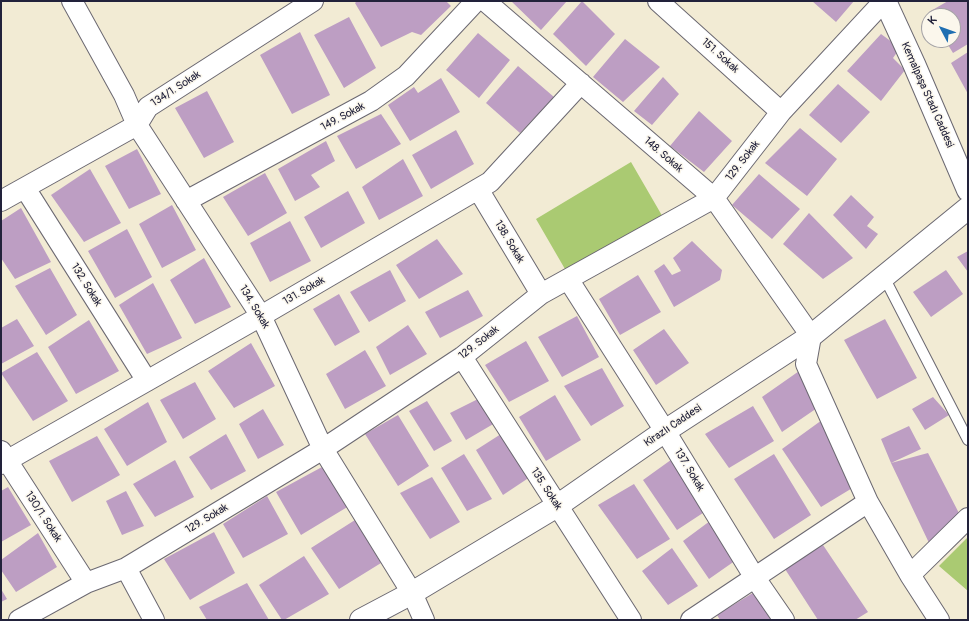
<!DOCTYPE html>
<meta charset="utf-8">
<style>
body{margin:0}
#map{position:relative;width:969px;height:621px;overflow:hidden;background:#f2ebd4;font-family:Pangolin,sans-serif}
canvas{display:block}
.frame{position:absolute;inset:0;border:2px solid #22223b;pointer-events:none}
.north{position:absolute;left:921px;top:8px;width:40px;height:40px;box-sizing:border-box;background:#fbf7ec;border:1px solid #a4a2a5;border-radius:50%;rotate:311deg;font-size:11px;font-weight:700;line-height:16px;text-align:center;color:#22223b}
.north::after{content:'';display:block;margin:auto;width:14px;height:18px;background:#1f6fb2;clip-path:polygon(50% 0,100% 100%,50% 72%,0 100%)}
</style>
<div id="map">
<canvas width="969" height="621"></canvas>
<div class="frame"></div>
<div class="north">K</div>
</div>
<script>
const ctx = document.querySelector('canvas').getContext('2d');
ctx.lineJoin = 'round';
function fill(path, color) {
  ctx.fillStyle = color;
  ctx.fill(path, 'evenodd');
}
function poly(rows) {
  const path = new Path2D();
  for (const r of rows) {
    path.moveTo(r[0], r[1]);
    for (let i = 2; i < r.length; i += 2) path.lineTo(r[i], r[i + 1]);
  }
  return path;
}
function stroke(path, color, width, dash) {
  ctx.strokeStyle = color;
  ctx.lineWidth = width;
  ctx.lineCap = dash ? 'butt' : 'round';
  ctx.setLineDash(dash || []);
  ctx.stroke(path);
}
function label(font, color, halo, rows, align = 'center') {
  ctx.font = font + ' Pangolin,sans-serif';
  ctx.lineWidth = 3;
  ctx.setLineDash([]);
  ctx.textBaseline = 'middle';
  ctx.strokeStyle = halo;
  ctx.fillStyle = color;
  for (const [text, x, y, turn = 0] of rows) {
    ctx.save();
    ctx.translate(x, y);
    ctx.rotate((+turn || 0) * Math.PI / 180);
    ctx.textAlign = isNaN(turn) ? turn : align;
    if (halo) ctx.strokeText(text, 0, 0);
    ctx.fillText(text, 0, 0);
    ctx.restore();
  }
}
const green = poly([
 [631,162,664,219,569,276,536,219],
 [968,537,968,591,939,566]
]);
const building = poly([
 [357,1,446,1,451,6,421,35,412,32,381,47,355,3],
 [511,1,567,1,541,30],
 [582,1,615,34,586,66,553,34],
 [812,1,854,1,836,22],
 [948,1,968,1,968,44,953,53,945,40,953,40,953,16,932,16,929,12],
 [349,17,376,68,344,88,314,35],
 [300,32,330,95,292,114,260,55],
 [478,33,510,60,479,98,446,70],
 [881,34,900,48,893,58,905,70,881,101,847,71],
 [625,39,660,67,623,102,593,77],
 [968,52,968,94,951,63],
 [518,66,554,97,520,133,486,103],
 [663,77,679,94,652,125,634,111],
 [441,78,460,112,410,141,388,105,414,87,418,93],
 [838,84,870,112,841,143,809,115],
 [207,91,234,142,204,158,175,108],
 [699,111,732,141,704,172,670,146],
 [381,114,401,144,356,169,337,136],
 [800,128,837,159,807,196,765,163],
 [456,130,474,164,431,189,412,155],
 [326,141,335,161,311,175,320,187,295,201,278,169],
 [137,149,161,194,129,209,105,166],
 [403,159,423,196,379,220,362,187],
 [90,169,121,223,84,242,51,195],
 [265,173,287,213,248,236,223,197],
 [759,174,800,209,772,239,732,205],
 [348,191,365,223,321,248,304,217],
 [851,195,874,217,867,226,878,234,866,249,833,215],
 [172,205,196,250,162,268,139,224],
 [21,208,51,262,15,279,1,258,1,221],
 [809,213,853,258,823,279,783,244],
 [290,221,311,261,270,282,250,243],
 [127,229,152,277,115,298,88,251],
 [437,239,463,274,419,299,396,265],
 [692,241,722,270,720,280,674,307,654,271,664,264,672,275,681,271,673,258],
 [968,251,968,272,957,257],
 [204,258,231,307,195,324,170,280],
 [50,268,77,315,46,335,15,286],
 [390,270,406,301,369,322,350,292],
 [946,270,963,294,931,317,913,292],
 [638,275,661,312,620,335,599,299],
 [153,283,182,338,147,354,119,305],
 [468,290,483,316,440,338,425,312],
 [339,294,360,332,335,346,313,309],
 [577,316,599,357,562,377,538,337],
 [17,319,34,346,1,364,1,328],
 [885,319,917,378,877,399,844,340],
 [89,320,119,371,76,394,48,347],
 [408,325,427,354,390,375,376,347],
 [664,329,689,363,656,385,633,350],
 [526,341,549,381,509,402,485,365],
 [251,343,275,386,234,408,208,371],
 [365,350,386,386,345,409,326,374],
 [37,352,68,401,33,421,1,373],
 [602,368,624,406,591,426,564,386],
 [802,369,820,406,782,432,762,397],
 [195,382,216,419,183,439,160,400],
 [555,395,581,440,546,461,519,417],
 [933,397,949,415,925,430,912,409],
 [478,399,495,423,466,440,450,413],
 [427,401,452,441,434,451,409,411],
 [148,402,167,442,127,466,104,429],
 [753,406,774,441,729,468,705,434],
 [263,409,284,445,258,459,239,424],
 [398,415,429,466,398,486,365,434],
 [822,420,854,487,821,507,782,449],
 [909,426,921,449,891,463,928,453,962,519,930,545,891,463,881,439],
 [226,434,246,471,211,490,189,457],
 [501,434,530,477,503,495,476,450],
 [97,436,120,475,72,502,49,461],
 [464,454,492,499,467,511,441,468],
 [774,454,811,515,774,539,734,479],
 [675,457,709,509,677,530,643,480],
 [175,460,194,497,155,517,133,484],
 [322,467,349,506,301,535,276,492],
 [432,477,460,522,430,539,400,493],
 [634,484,670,539,637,559,598,505],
 [8,487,31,525,1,542,1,491],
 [126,491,144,526,122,535,106,501],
 [267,496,288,534,243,558,223,524],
 [714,518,739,558,709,579,683,541],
 [355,520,381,563,339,589,311,548],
 [214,532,235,573,190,600,164,559],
 [38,533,57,567,16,592,1,570,1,560],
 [823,545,868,612,855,620,818,620,785,569],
 [672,548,698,586,668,605,642,571],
 [304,556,329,594,284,620,282,620,259,585],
 [247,583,269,620,207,620,199,607],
 [1,589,7,599,1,602],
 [756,591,776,620,720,620,717,615]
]);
const lane = poly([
 [884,277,968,440]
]);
const street = poly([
 [72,1,124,95,137,125,261,316,323,449,412,593,424,620],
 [485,1,714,198,811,336,806,364,868,502,910,575,939,620],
 [658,1,781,112],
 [25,188,147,381],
 [478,189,541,294],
 [1,201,137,125,148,107,313,1],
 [186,201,371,101,406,76,476,1],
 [568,279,665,431,755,578,784,620],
 [462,357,631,620],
 [1,451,86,583],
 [1,464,261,316,490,182,581,83],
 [126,568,154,620],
 [910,575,968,518],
 [19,620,86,583,126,568,323,449,462,357,541,294,714,198,781,112,884,1],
 [691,620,868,502]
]);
const secondary = poly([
 [885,1,914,64,968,190],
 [361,620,412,593,557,506,665,431,811,336,968,208]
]);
const streetNames = [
 ["151. Sokak",720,56,42],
 ["134/1. Sokak",176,89,-33],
 ["Kemalpaşa Stadı Caddesi",927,95,66],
 ["149. Sokak",343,117,-28],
 ["148. Sokak",663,155,41],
 ["129. Sokak",743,161,-52],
 ["138. Sokak",509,242,59],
 ["132. Sokak",86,285,58],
 ["131. Sokak",304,291,-30],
 ["134. Sokak",254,307,59],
 ["129. Sokak",479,343,-38],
 ["Kirazlı Caddesi",673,426,-34],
 ["137. Sokak",689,470,59],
 ["135. Sokak",546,489,57],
 ["130/1. Sokak",43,517,57],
 ["129. Sokak",207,519,-31]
];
fill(green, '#aaca72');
fill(building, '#bd9ec3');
stroke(lane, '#6b6871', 12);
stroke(street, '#6b6871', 22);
stroke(secondary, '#6b6871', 24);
stroke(lane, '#fff', 10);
stroke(street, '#fff', 20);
stroke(secondary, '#fff', 22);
label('11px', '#22223b', '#fbf7ec', streetNames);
</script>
